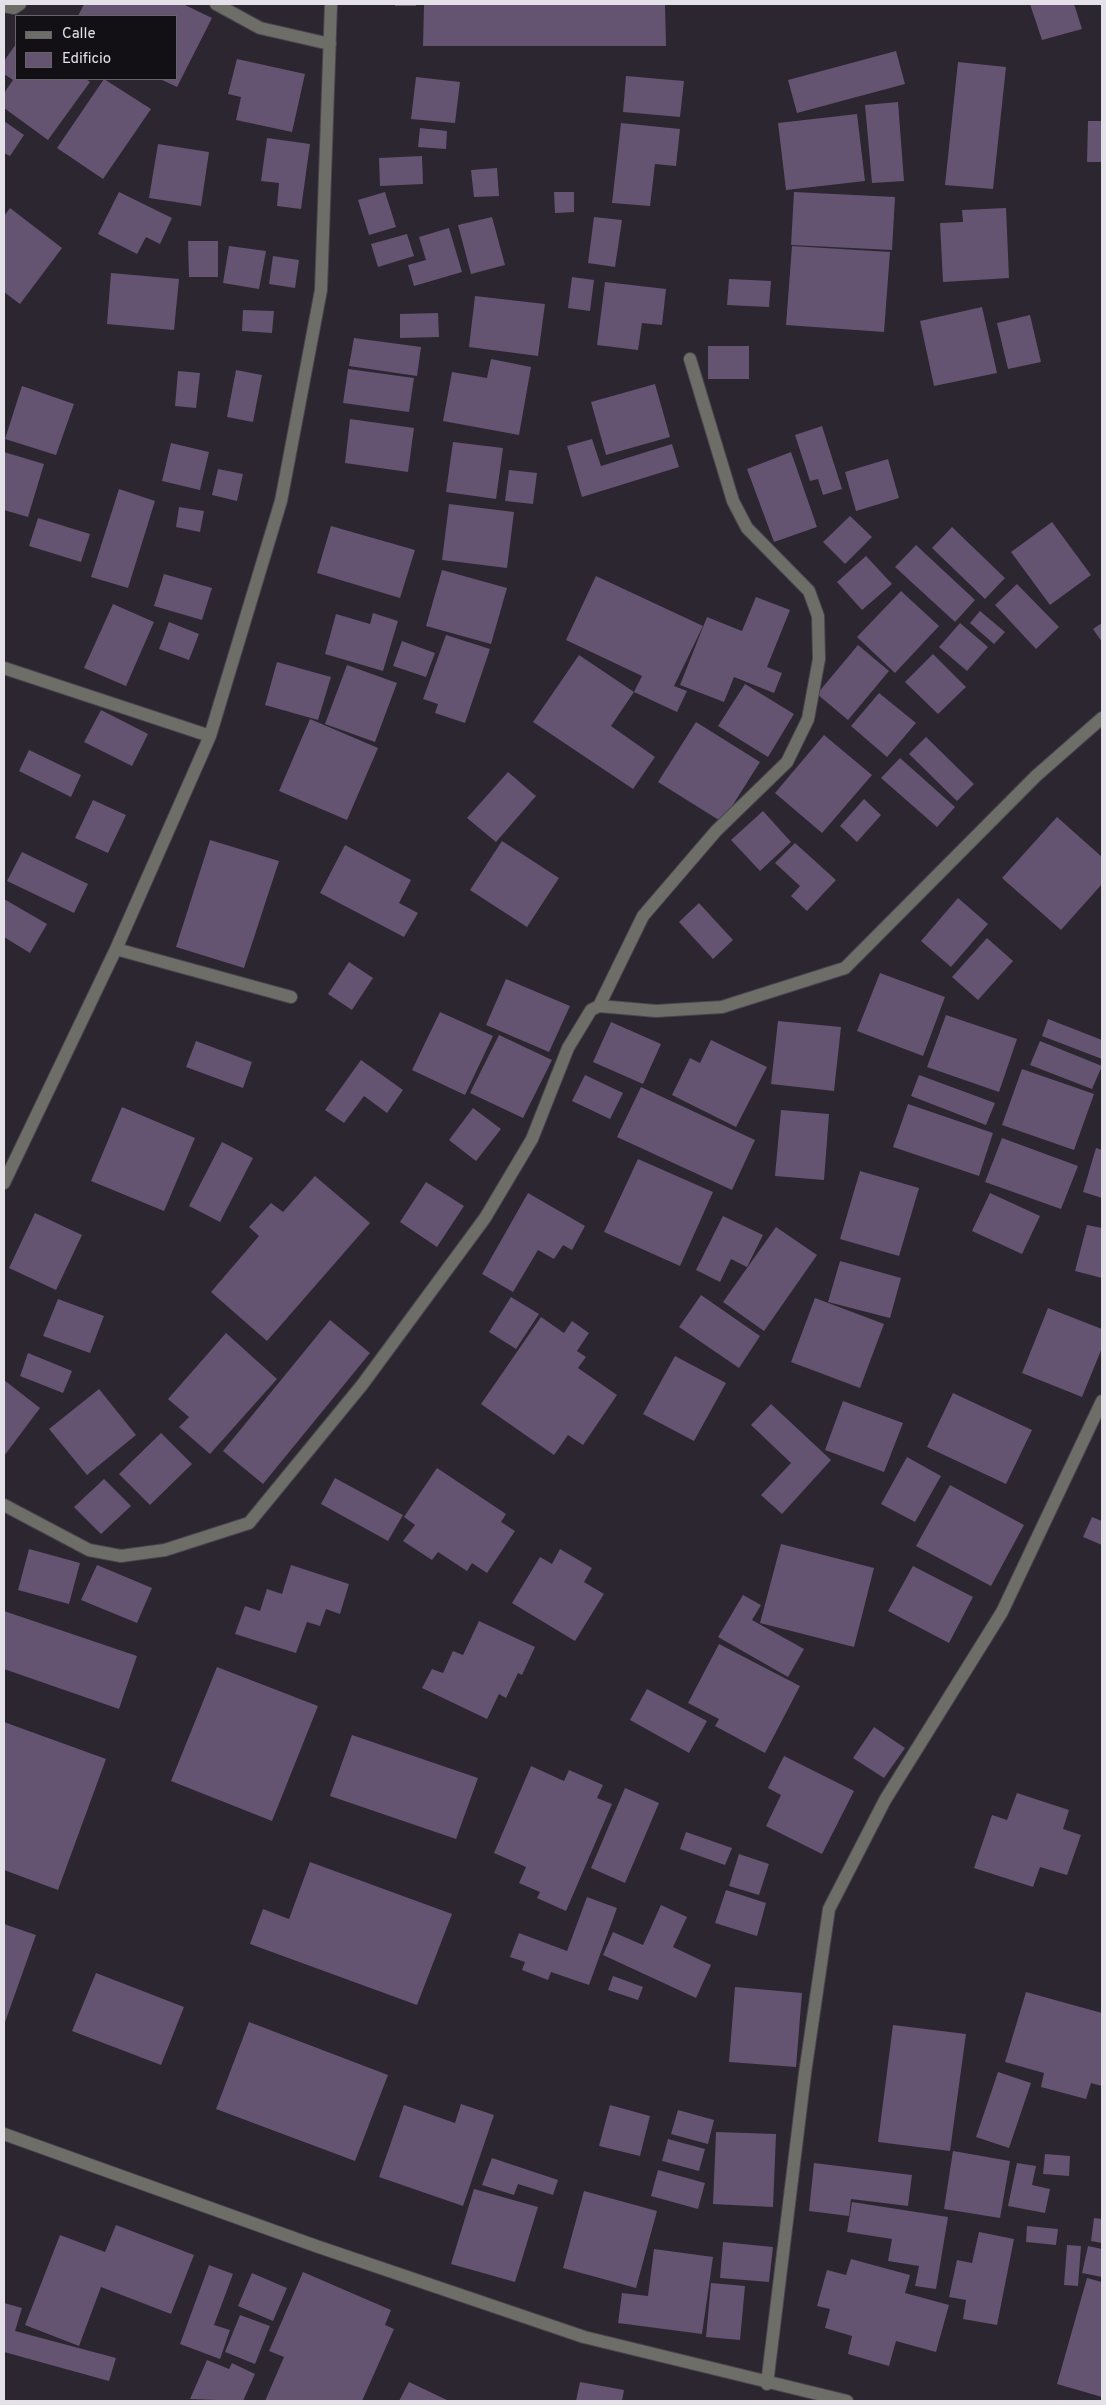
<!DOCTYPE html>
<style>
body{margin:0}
#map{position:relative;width:1106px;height:2405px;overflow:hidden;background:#2b2630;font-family:Overpass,sans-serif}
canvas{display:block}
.frame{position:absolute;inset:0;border:5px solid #e4e1e8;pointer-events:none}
.legend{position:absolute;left:15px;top:15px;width:162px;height:65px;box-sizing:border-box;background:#131015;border:1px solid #676469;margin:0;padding:6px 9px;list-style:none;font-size:15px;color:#e4e1e8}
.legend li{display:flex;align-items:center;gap:10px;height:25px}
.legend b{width:25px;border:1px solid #676469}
</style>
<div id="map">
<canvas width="1106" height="2405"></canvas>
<div class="frame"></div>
<ul class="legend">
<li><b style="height:6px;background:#6d6e68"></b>Calle</li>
<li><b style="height:14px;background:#645371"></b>Edificio</li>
</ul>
</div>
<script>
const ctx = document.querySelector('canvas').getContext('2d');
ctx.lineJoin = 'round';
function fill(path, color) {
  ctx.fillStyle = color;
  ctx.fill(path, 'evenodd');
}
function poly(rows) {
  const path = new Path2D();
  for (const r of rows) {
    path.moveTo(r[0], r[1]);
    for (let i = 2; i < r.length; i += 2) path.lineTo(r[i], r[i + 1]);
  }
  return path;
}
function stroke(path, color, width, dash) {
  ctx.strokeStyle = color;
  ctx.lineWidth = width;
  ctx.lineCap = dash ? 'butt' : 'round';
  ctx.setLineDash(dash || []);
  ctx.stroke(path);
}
const building = poly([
 [84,4,183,4,212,18,177,87,160,79,176,79,176,16,78,16],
 [395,4,416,4,416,6,395,6],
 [424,4,665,4,666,46,423,46],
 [1030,4,1074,4,1082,29,1042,40],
 [16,44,16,79,86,79,90,82,48,140,4,108,4,93,13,80,4,74,4,61],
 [896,51,905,84,797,113,788,80],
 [237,59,305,74,292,132,236,120,241,97,228,94],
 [958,62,1006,67,993,189,945,185],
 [626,76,684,81,680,117,623,112],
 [416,77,460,82,455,123,411,119],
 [104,79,151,109,103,179,57,148],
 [898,102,904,181,872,183,865,105],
 [857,114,865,181,786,190,778,123],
 [4,121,24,135,10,156,4,153],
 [1088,121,1102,121,1102,162,1087,162],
 [621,123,680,129,676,166,655,164,650,206,612,203],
 [420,128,447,131,446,149,418,147],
 [267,138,310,144,301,209,277,206,279,183,261,181],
 [158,144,209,152,201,206,149,198],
 [422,156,423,184,380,186,379,158],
 [497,168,499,196,474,197,471,170],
 [119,192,172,218,160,244,146,237,137,254,98,234],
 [385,192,396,227,369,235,358,200],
 [554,192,574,192,574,212,555,213],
 [794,192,895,197,892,250,791,245],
 [10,208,62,248,20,304,4,292,4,216],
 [1006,208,1009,278,943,282,940,223,963,222,962,210],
 [492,217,505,265,471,274,458,225],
 [594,217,622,220,615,267,588,263],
 [449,228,462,272,414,286,408,265,426,260,419,237],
 [407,234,414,256,378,267,371,244],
 [188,241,218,241,218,277,189,277],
 [229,246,266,251,259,289,223,283],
 [792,246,890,252,884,332,786,325],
 [273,256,299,260,295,288,269,284],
 [111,273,179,279,174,330,107,324],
 [572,277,594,280,590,311,568,308],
 [729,279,771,281,769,307,727,305],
 [605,282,666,289,662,325,642,323,638,350,597,345],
 [475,296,545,304,538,356,469,347],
 [982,307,997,373,934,386,920,321],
 [243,310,274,311,272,333,242,331],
 [438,313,439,337,400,338,400,314],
 [1030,315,1041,362,1008,369,997,323],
 [354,338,421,347,417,376,349,366],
 [708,346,749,346,749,379,708,379],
 [491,359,531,367,519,435,443,421,452,372,487,378],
 [348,369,414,378,409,412,343,403],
 [236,370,262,375,253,422,227,417],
 [178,371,200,373,196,408,175,406],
 [655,384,670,437,606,455,591,402],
 [22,386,74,404,56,455,5,439],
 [350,419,414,428,408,472,345,463],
 [822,426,842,489,823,495,818,479,810,481,795,435],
 [592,439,601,466,672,444,679,467,582,497,567,446],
 [453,442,503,448,496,499,446,492],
 [171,443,209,452,200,490,162,481],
 [4,452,44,464,28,517,4,510],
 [791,452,817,527,774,542,747,469],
 [888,459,899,498,856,511,845,472],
 [218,469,243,474,237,501,212,495],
 [509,470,537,473,533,504,505,501],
 [119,489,155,501,128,588,91,577],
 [449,504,514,512,507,568,442,560],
 [179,507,204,511,200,532,176,527],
 [850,516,872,537,845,564,823,542],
 [38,518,90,534,81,562,29,546],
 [1052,522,1091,575,1050,605,1011,552],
 [331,526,415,550,400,598,317,573],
 [952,527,1005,578,985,599,932,548],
 [916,545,975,600,955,622,895,567],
 [866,556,892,584,862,610,837,582],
 [442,570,507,588,491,644,426,626],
 [164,574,212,588,202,620,154,606],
 [596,576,703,626,674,686,687,691,677,712,634,692,611,726,655,757,633,789,533,722,579,655,634,692,642,676,566,640],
 [1017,584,1059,627,1036,649,995,605],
 [901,591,939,626,895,673,857,637],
 [756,597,790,610,767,667,782,673,774,693,734,677,724,702,680,685,707,617,742,631],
 [113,604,154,622,126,686,84,668],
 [980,611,1005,632,994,644,970,623],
 [373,613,398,621,383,671,325,654,336,614,370,624],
 [169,622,199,634,189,660,159,649],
 [960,623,988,647,967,671,939,647],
 [1102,623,1102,642,1093,629],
 [446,635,490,649,465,723,435,713,438,704,423,699],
 [402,641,435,653,426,677,393,666],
 [858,645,889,671,848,720,817,694],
 [933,654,966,687,938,714,905,682],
 [277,662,331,677,318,720,265,705],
 [347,665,397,683,375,742,325,724],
 [745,684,794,714,768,757,718,726],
 [879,693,916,723,887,757,851,726],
 [101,710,148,734,132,766,84,742],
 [310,719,378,748,347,820,279,791],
 [696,722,760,762,722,822,658,782],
 [824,735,872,775,822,833,775,793],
 [926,737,974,784,957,801,909,754],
 [29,750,81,775,71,797,19,771],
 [900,758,955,807,937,827,881,778],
 [508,772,536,796,496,842,467,818],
 [864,799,881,815,857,842,840,826],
 [93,800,126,815,108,853,75,838],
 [763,811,791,842,760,871,731,840],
 [1057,817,1102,857,1102,884,1061,930,1002,878],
 [210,840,279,861,244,968,176,947],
 [502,841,559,878,527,927,470,890],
 [795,843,836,880,807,911,791,896,800,886,775,863],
 [345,845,411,880,399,903,418,913,404,937,320,893],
 [22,852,88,884,74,913,7,881],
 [958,898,988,924,951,967,921,941],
 [4,899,47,924,30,953,4,937],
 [699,903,733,940,713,959,679,922],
 [987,938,1013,961,978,1000,952,977],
 [349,962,373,978,352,1010,328,994],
 [880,973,945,997,923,1056,857,1031],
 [506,979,570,1006,549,1052,486,1025],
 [440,1012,493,1036,465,1095,412,1070],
 [946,1015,1017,1039,999,1092,927,1067],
 [1048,1019,1102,1040,1102,1059,1042,1036],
 [778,1021,841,1027,834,1091,771,1084],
 [611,1022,661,1044,643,1084,593,1062],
 [499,1035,552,1060,523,1118,470,1093],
 [711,1040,767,1067,736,1127,672,1095,690,1058,700,1063],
 [196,1041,252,1062,243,1088,186,1067],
 [1040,1041,1102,1066,1092,1089,1030,1065],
 [361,1060,403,1090,387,1113,364,1096,344,1123,325,1110],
 [1022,1069,1094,1094,1074,1150,1002,1125],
 [585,1075,623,1093,610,1119,572,1101],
 [919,1075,995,1103,986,1125,911,1096],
 [641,1087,755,1140,732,1190,617,1137],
 [908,1104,993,1133,979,1176,893,1147],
 [122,1107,195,1138,164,1211,91,1181],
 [473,1108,501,1129,476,1161,449,1140],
 [781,1110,829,1114,824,1180,775,1176],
 [1002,1138,1078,1166,1061,1209,985,1182],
 [222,1142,253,1158,220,1222,189,1206],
 [1096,1148,1102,1150,1102,1198,1083,1192],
 [638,1159,713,1192,680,1266,604,1232],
 [860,1171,919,1188,899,1256,840,1239],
 [315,1176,370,1223,267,1341,211,1292,259,1236,249,1227,271,1203,283,1212],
 [426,1182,464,1206,437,1247,400,1222],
 [528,1193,585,1226,572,1250,563,1245,554,1259,538,1250,513,1292,482,1274],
 [990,1193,1040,1216,1022,1254,972,1231],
 [35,1213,82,1235,56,1290,9,1268],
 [723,1216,763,1235,747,1267,731,1259,720,1282,696,1270],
 [1087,1225,1102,1228,1102,1278,1075,1271],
 [776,1227,817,1255,764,1331,723,1302],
 [840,1261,901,1278,890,1318,828,1302],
 [701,1295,760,1336,739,1368,679,1327],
 [511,1297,539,1314,516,1349,489,1332],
 [815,1298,884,1324,860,1388,791,1362],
 [58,1299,104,1316,90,1353,43,1336],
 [1048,1308,1102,1329,1102,1348,1082,1397,1022,1373],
 [541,1317,564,1333,572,1321,589,1333,577,1351,586,1357,578,1368,617,1395,583,1445,568,1435,554,1455,481,1404],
 [330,1320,370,1353,263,1484,223,1451],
 [226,1333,277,1379,210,1454,179,1427,189,1417,168,1399],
 [28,1353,72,1371,63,1393,20,1376],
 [675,1356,726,1383,694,1441,643,1414],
 [4,1380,40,1408,4,1456],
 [99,1389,136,1435,87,1475,49,1429],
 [953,1393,1032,1430,1006,1484,927,1447],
 [843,1401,903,1423,884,1472,825,1450],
 [771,1404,831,1460,782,1514,761,1495,791,1463,751,1425],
 [161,1433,192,1464,150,1505,119,1474],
 [907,1457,941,1476,915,1522,881,1504],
 [437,1468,506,1514,501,1522,515,1531,487,1573,472,1563,467,1571,438,1552,432,1560,403,1541,415,1525,404,1517],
 [335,1478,403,1515,388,1541,321,1504],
 [104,1479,131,1506,101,1534,74,1507],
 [950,1485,1024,1525,991,1586,916,1546],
 [1092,1517,1102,1521,1102,1545,1083,1537],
 [781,1544,874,1568,854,1647,760,1623],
 [29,1549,80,1563,69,1604,18,1590],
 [560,1549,592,1568,584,1582,604,1594,575,1641,512,1603,540,1557,552,1564],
 [97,1565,152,1588,137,1623,81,1600],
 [291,1565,349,1584,340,1614,326,1609,320,1626,307,1622,296,1653,235,1634,245,1606,260,1611,267,1589,282,1594],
 [913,1566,973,1597,949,1643,888,1611],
 [743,1595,761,1605,752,1620,804,1649,788,1677,718,1637],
 [4,1611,137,1656,119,1709,4,1669],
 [479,1621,535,1647,522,1675,518,1673,506,1698,499,1694,487,1719,422,1688,432,1669,443,1673,453,1651,463,1655],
 [719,1644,800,1686,765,1753,715,1726,719,1719,688,1703],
 [217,1667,318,1706,272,1821,171,1781],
 [647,1689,707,1721,689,1753,630,1720],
 [4,1722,106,1759,58,1890,4,1870],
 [874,1727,905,1748,884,1778,853,1758],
 [352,1735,478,1778,456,1839,330,1796],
 [784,1756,854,1791,822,1854,766,1826,781,1795,768,1788],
 [531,1766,564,1781,569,1770,603,1785,597,1798,612,1804,566,1911,537,1898,540,1892,519,1883,526,1867,494,1853],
 [625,1788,659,1803,625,1883,591,1868],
 [1017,1793,1069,1810,1063,1829,1081,1835,1067,1875,1040,1867,1033,1887,974,1868,992,1815,1007,1820],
 [686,1832,732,1848,725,1865,680,1849],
 [739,1854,769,1864,759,1895,729,1886],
 [310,1862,452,1914,417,2005,250,1944,263,1909,289,1919],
 [726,1890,766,1903,757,1936,715,1923],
 [587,1897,617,1908,589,1985,551,1972,548,1980,522,1970,525,1962,510,1957,519,1933,567,1951],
 [661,1905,687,1917,673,1947,711,1965,696,1998,603,1955,613,1932,643,1945],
 [4,1924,36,1935,4,2025],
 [96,1973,184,2007,161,2065,72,2031],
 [613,1976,643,1987,638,2000,608,1990],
 [735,1987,802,1993,796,2067,729,2062],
 [1026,1992,1102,2013,1102,2086,1091,2083,1086,2099,1041,2087,1044,2073,1005,2062],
 [249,2022,388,2075,355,2161,216,2109],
 [893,2025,966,2034,950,2151,878,2142],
 [998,2072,1031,2083,1009,2148,976,2137],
 [461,2104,494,2115,463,2206,379,2177,404,2105,455,2123],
 [610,2105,650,2116,640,2156,599,2146],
 [678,2110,714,2120,708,2144,671,2134],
 [716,2132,776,2134,773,2207,713,2204],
 [668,2139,705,2149,699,2171,662,2161],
 [953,2151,1010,2161,1000,2218,944,2209],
 [1045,2154,1070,2156,1069,2176,1043,2174],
 [492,2158,558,2180,553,2195,518,2184,514,2195,482,2185],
 [814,2163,912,2175,908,2206,851,2199,849,2216,809,2211],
 [1017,2163,1036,2166,1032,2185,1050,2189,1045,2213,1008,2206],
 [658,2170,705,2183,698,2209,651,2196],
 [474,2189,538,2207,515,2282,451,2264],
 [584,2191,657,2211,636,2288,563,2268],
 [852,2202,948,2217,936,2289,915,2286,919,2266,888,2261,892,2239,847,2232],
 [1094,2218,1102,2219,1102,2243,1091,2241],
 [116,2225,194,2255,171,2314,101,2287,79,2346,25,2325,60,2235,105,2252],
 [1027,2226,1058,2229,1056,2245,1026,2242],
 [979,2232,1014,2239,997,2325,963,2319,966,2300,949,2297,957,2260,972,2263],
 [723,2242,773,2247,769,2282,720,2278],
 [1067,2245,1081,2246,1078,2286,1064,2285],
 [1088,2246,1102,2249,1102,2277,1082,2273],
 [654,2249,713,2257,702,2334,618,2323,622,2293,648,2296],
 [851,2259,910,2275,905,2293,949,2305,936,2352,896,2341,889,2366,848,2354,852,2336,825,2328,830,2309,817,2306,827,2270,846,2275],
 [209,2265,233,2274,214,2325,230,2330,220,2359,180,2344],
 [303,2272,391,2310,385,2325,394,2329,362,2401,265,2401,284,2357,269,2351],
 [252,2273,287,2288,273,2321,238,2306],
 [1087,2278,1102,2282,1102,2397,1057,2384],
 [711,2283,745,2286,740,2340,706,2337],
 [4,2303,22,2308,15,2331,116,2358,109,2381,4,2352],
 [240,2315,270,2326,255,2364,225,2352],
 [207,2360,229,2369,232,2363,255,2374,243,2401,190,2399],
 [409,2382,449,2401,399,2401],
 [580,2382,624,2390,622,2401,576,2401]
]);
const minor = poly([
 [216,4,260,28,330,44],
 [4,6,14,8,20,4],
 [4,668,210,736],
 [116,949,291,997],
 [599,1006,643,916,716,831,787,762,808,719,819,659,818,616,809,591,747,528,733,501,690,359],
 [4,1183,116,949,210,736,281,501,321,290,331,4],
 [4,1505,89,1550,121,1556,165,1550,249,1523,362,1385,485,1218,532,1139,568,1048,591,1010,599,1006,656,1011,722,1007,845,968,1036,776,1102,718],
 [4,2134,316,2246,584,2337,847,2401],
 [767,2384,805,2073,829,1909,885,1800,1002,1612,1102,1401]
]);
fill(building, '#645371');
stroke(minor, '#49444d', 14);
stroke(minor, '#6d6e68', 12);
</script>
